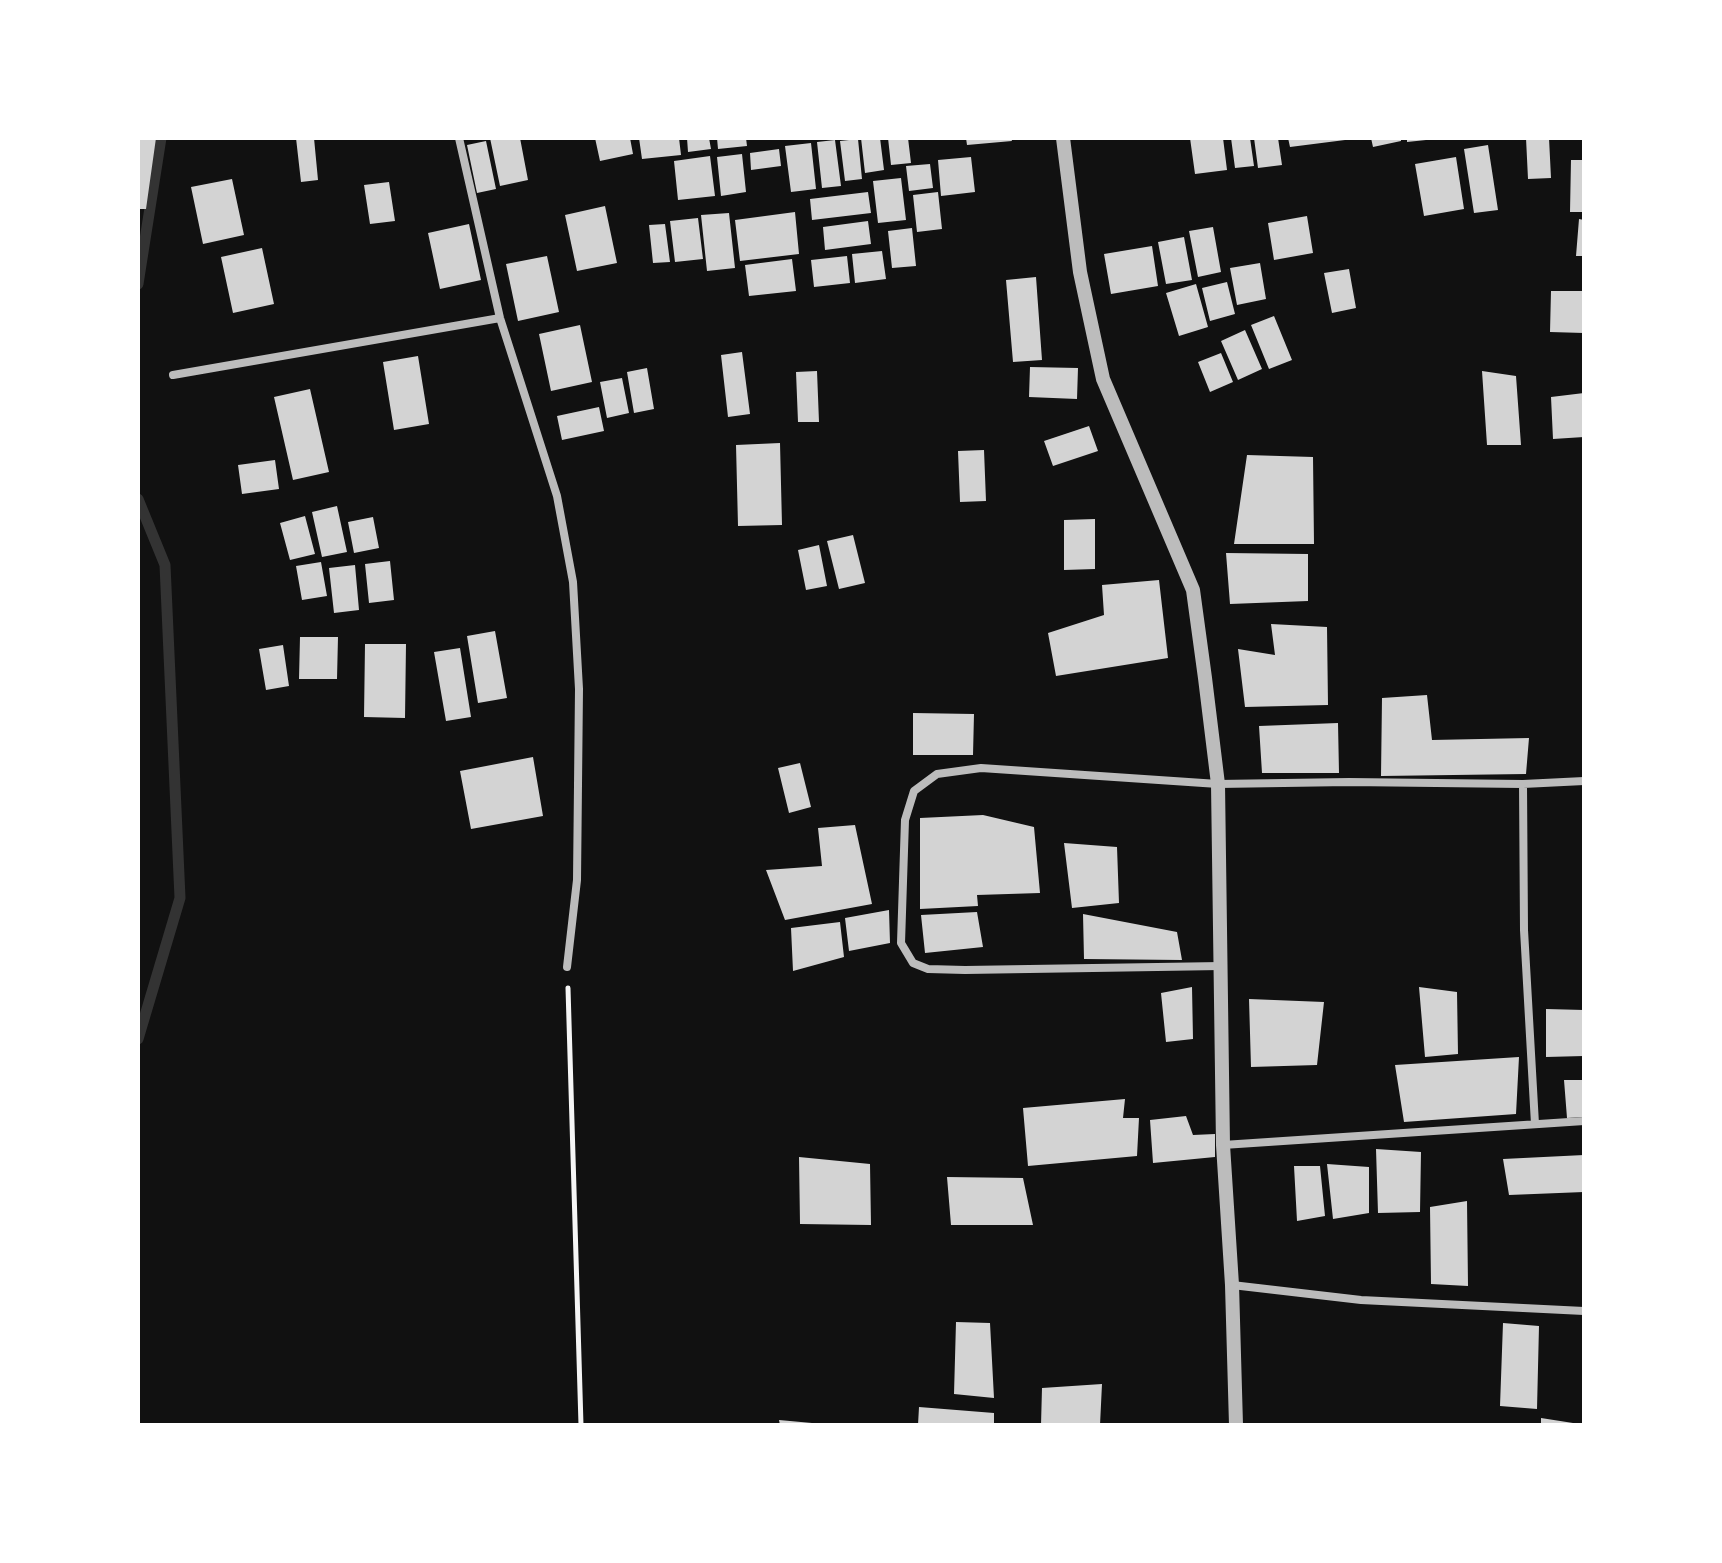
<!DOCTYPE html>
<style>
body{margin:0}
#map{position:relative;width:1722px;height:1563px;overflow:hidden;background:#111;font-family:"Roboto Serif",serif}
canvas{display:block}
.frame{position:absolute;inset:0;border:140px solid #fff;pointer-events:none}
</style>
<div id="map">
<canvas width="1722" height="1563"></canvas>
<div class="frame"></div>
</div>
<script>
const ctx = document.querySelector('canvas').getContext('2d');
ctx.lineJoin = 'round';
function poly(rows) {
  const path = new Path2D();
  for (const r of rows) {
    path.moveTo(r[0], r[1]);
    for (let i = 2; i < r.length; i += 2) path.lineTo(r[i], r[i + 1]);
  }
  return path;
}
function stroke(path, color, width, dash) {
  ctx.strokeStyle = color;
  ctx.lineWidth = width;
  ctx.lineCap = dash ? 'butt' : 'round';
  ctx.setLineDash(dash || []);
  ctx.stroke(path);
}
function fill(path, color) {
  ctx.fillStyle = color;
  ctx.fill(path, 'evenodd');
}
const stream = poly([
 [138,284,161,138],
 [138,499,165,565,180,898,138,1039]
]);
const building = poly([
 [138,138,156,138,146,209,138,209],
 [296,138,314,138,318,180,301,182],
 [490,138,520,138,528,180,500,186],
 [595,138,630,138,633,154,600,161],
 [639,138,679,138,681,155,642,159],
 [687,138,709,138,711,149,688,152],
 [717,138,746,138,747,146,718,149],
 [861,138,880,138,884,170,865,173],
 [888,138,908,138,911,163,891,165],
 [966,138,1011,138,1012,141,967,145],
 [1190,138,1223,138,1227,170,1195,174],
 [1231,138,1250,138,1254,166,1235,168],
 [1254,138,1278,138,1282,165,1258,168],
 [1288,138,1345,138,1345,140,1290,147],
 [1371,138,1401,138,1401,141,1373,147],
 [1407,138,1426,138,1426,140,1407,142],
 [1526,138,1549,138,1551,178,1528,179],
 [858,139,862,179,845,181,840,141],
 [835,140,841,186,822,188,817,142],
 [486,141,496,189,477,193,467,145],
 [811,143,816,189,791,192,785,146],
 [1488,145,1498,210,1474,213,1464,149],
 [779,149,781,166,751,170,750,153],
 [742,154,746,192,721,196,717,157],
 [710,156,715,196,678,200,674,161],
 [971,157,975,192,941,196,938,160],
 [1456,157,1464,209,1424,216,1415,164],
 [1571,160,1584,160,1584,212,1570,212],
 [930,164,933,188,909,191,906,166],
 [901,178,906,220,878,223,873,181],
 [232,179,244,235,203,244,191,187],
 [389,182,395,221,370,224,364,185],
 [868,192,871,213,812,220,810,199],
 [938,192,942,229,917,232,913,195],
 [605,206,617,263,577,271,565,215],
 [795,212,799,254,740,261,735,220],
 [729,213,735,268,707,271,701,215],
 [1307,216,1313,253,1274,260,1268,223],
 [698,218,703,259,675,262,670,221],
 [1579,219,1584,220,1584,256,1576,256],
 [868,221,871,244,825,250,823,227],
 [469,224,481,280,440,289,428,233],
 [665,224,670,262,653,263,649,225],
 [1213,227,1221,272,1198,277,1189,231],
 [912,228,916,266,892,268,888,231],
 [1184,237,1192,280,1166,284,1158,242],
 [1152,246,1158,286,1111,294,1104,254],
 [262,248,274,304,233,313,221,257],
 [882,251,886,279,855,283,852,254],
 [547,256,559,312,518,321,506,264],
 [847,256,850,283,814,287,811,260],
 [792,259,796,291,749,296,745,265],
 [1260,263,1266,299,1237,305,1230,268],
 [1349,269,1356,308,1332,313,1324,273],
 [1036,277,1042,360,1013,362,1006,280],
 [1227,282,1235,314,1210,321,1202,288],
 [1196,284,1208,327,1179,336,1166,293],
 [1551,291,1584,291,1584,333,1550,332],
 [1274,316,1292,360,1269,369,1251,325],
 [580,325,592,382,551,391,539,334],
 [1245,330,1262,369,1238,380,1221,341],
 [742,352,750,414,728,417,721,355],
 [1221,353,1233,382,1210,392,1198,362],
 [418,356,429,424,394,430,383,362],
 [1030,367,1078,368,1077,399,1029,397],
 [647,368,654,409,634,413,627,372],
 [817,371,819,422,798,422,796,372],
 [1482,371,1516,376,1521,445,1487,445],
 [622,378,629,413,607,418,600,382],
 [310,389,329,472,293,480,274,397],
 [1584,393,1584,437,1553,439,1551,397],
 [599,407,604,431,562,440,557,416],
 [1089,426,1098,451,1053,466,1044,441],
 [780,443,782,525,738,526,736,445],
 [984,450,986,501,960,502,958,451],
 [1247,455,1313,457,1314,544,1234,544],
 [275,460,279,489,242,494,238,465],
 [337,506,347,552,322,557,312,512],
 [305,516,315,554,290,560,280,523],
 [373,517,379,548,354,553,348,522],
 [1095,519,1095,569,1064,570,1064,520],
 [853,535,865,583,839,589,827,541],
 [819,545,827,586,806,590,798,550],
 [1226,553,1308,554,1308,601,1230,604],
 [390,561,394,600,369,603,365,564],
 [321,562,327,596,302,600,296,566],
 [355,565,359,610,334,613,329,568],
 [1159,580,1168,658,1056,676,1048,633,1104,615,1102,585],
 [1271,624,1327,627,1328,705,1245,707,1238,649,1275,655],
 [495,631,507,698,478,703,467,636],
 [300,637,338,637,337,679,299,679],
 [365,644,406,644,405,718,364,717],
 [283,645,289,686,266,690,259,649],
 [460,648,471,717,446,721,434,652],
 [1427,695,1432,740,1529,738,1526,774,1381,776,1382,698],
 [913,713,974,714,973,755,913,755],
 [1338,723,1339,773,1262,773,1259,726],
 [533,757,543,816,471,829,460,771],
 [800,763,811,807,789,813,778,768],
 [983,815,1034,827,1040,893,977,895,978,906,920,909,920,818],
 [855,825,872,904,785,920,766,870,822,866,818,828],
 [1064,843,1117,847,1119,903,1072,908],
 [889,910,890,943,849,951,845,918],
 [977,912,983,947,925,953,921,915],
 [1083,914,1177,932,1182,960,1084,959],
 [840,922,844,957,793,971,791,928],
 [1192,987,1193,1039,1166,1042,1161,993],
 [1419,987,1457,992,1458,1054,1425,1057],
 [1249,999,1324,1002,1317,1065,1251,1067],
 [1546,1009,1584,1010,1584,1056,1546,1057],
 [1519,1057,1516,1114,1404,1122,1395,1065],
 [1564,1080,1584,1080,1584,1117,1567,1118],
 [1125,1099,1123,1118,1139,1118,1137,1156,1028,1166,1023,1108],
 [1186,1116,1193,1135,1215,1134,1215,1157,1153,1163,1150,1120],
 [1376,1149,1421,1152,1420,1212,1378,1213],
 [1584,1155,1584,1192,1509,1195,1503,1159],
 [799,1157,870,1164,871,1225,800,1224],
 [1327,1164,1369,1167,1369,1213,1333,1219],
 [1294,1166,1320,1166,1325,1216,1297,1221],
 [947,1177,1023,1178,1033,1225,951,1225],
 [1467,1201,1468,1286,1431,1284,1430,1207],
 [956,1322,990,1323,994,1398,954,1394],
 [1503,1323,1539,1326,1537,1409,1500,1406],
 [1102,1384,1100,1425,1041,1425,1042,1388],
 [919,1407,994,1413,994,1425,918,1425],
 [1541,1418,1573,1423,1573,1425,1541,1425],
 [779,1420,812,1423,812,1425,780,1425]
]);
const path = poly([
 [568,988,581,1425]
]);
const minor = poly([
 [459,138,500,318,557,496,573,582,579,689,577,880,567,967],
 [173,375,500,318],
 [1523,784,1524,930,1535,1124],
 [1221,966,965,970,928,969,913,963,901,943,905,820,914,791,937,774,981,768,1218,784,1349,782,1523,784,1584,781],
 [1223,1145,1584,1121],
 [1232,1285,1361,1300,1584,1311]
]);
const tertiary = poly([
 [1063,138,1080,272,1103,379,1193,590,1205,678,1218,784,1223,1145,1232,1285,1236,1425]
]);
stroke(stream, '#333', 11);
fill(building, '#d3d3d3');
stroke(path, '#f5f5f5', 5);
stroke(minor, '#bcbcbc', 8);
stroke(tertiary, '#bcbcbc', 14);
</script>
